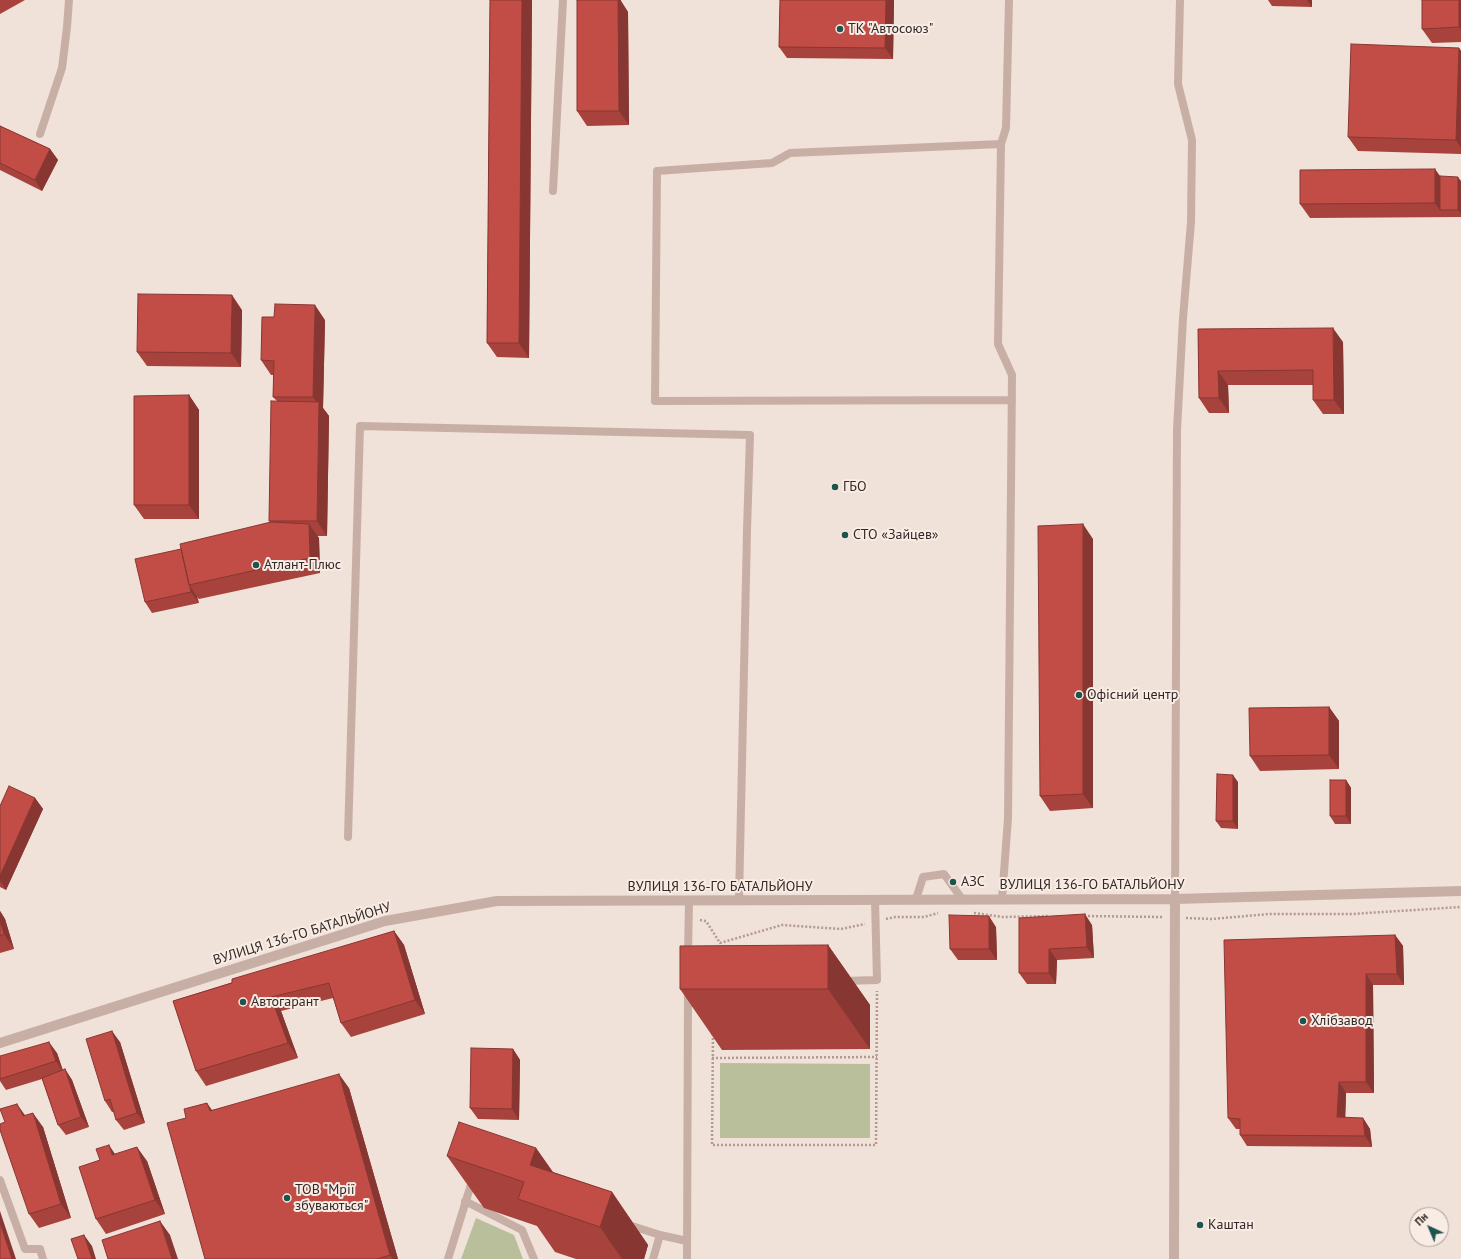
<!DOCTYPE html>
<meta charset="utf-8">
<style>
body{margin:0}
#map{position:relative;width:1461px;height:1259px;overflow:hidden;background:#f0e1d9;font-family:"PT Sans",sans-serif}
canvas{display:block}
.north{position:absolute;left:1409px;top:1207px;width:40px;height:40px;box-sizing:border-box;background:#f8ece5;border:1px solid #aa9e99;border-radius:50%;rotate:316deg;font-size:11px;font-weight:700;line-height:16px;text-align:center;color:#342827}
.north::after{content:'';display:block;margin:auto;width:14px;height:18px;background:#1e544e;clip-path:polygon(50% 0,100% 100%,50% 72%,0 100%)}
</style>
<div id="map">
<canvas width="1461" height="1259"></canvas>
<div class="north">Пн</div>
</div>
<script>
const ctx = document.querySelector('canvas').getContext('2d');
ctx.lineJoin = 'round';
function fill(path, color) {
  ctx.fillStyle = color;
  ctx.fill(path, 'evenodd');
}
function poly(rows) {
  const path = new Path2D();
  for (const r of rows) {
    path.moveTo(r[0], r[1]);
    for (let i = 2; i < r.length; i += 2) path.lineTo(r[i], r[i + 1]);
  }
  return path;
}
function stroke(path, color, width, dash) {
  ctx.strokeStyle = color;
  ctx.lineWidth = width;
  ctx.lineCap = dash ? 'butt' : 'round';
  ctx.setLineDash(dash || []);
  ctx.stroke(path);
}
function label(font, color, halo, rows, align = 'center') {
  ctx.font = font + ' "PT Sans",sans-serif';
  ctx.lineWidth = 4;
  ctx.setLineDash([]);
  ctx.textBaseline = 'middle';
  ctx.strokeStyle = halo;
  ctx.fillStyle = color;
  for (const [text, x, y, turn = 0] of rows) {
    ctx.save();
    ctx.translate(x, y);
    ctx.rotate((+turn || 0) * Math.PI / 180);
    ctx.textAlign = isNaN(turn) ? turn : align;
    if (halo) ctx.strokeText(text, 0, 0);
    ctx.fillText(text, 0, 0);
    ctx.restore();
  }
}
const green = poly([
 [720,1063,870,1064,870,1138,720,1138],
 [476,1218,514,1235,523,1259,461,1259]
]);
const path = poly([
 [974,913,1003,917,1049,916],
 [1084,916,1163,917],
 [1186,918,1212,919,1269,914,1352,914,1461,907],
 [886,919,895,917,924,917,938,913],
 [700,920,706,921,720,943,782,925,841,929,865,924],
 [713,1034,712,1145,876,1145,877,991],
 [712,1058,877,1057]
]);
const service = poly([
 [40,134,62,68,67,27,69,0],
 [1001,144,790,153,772,163,657,171,655,401,1012,400],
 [553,191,563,0],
 [348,837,360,426,750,435,747,531,739,900],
 [916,899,923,877,944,874,962,899],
 [1002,899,1008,818,1012,375,998,344,1001,144,1006,128,1009,0],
 [1175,899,1177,430,1183,318,1191,222,1192,140,1178,84,1180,0],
 [688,956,689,901],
 [843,981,877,980,875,900],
 [0,1180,25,1249,40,1249,43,1259],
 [465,1201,522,1230,534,1259],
 [626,1224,660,1235,687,1241],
 [448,1259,473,1178],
 [653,1259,660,1235],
 [687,1259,688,992]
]);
const minor = poly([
 [0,1043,385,921,497,901,1175,899,1461,891],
 [1174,1259,1175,899]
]);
const wall = poly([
 [0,0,25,0,0,14],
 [490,0,532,0,529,358,497,357,487,343],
 [780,0,894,0,893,59,787,58,779,47],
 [1268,0,1312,0,1312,7,1272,6],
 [1461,0,1461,42,1432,43,1422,29],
 [621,1,628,12,629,125,587,126,577,111],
 [1459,48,1461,51,1461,154,1358,151,1348,137],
 [0,126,50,149,58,160,42,191,0,170],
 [1440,176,1461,181,1461,217,1310,218,1300,204],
 [242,310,241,367,147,366,137,352],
 [325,320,323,408,329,416,327,536,317,536,319,538,320,573,199,599,197,597,199,603,152,613,145,602,181,549,270,522,269,521,277,401,273,397,274,375,271,375,261,360],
 [1198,329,1343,342,1344,414,1323,414,1313,400,1313,385,1228,385,1229,413,1209,413,1199,398],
 [189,395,199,410,199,519,144,519,134,505],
 [1093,539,1093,808,1050,811,1040,796],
 [1329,707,1339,721,1339,769,1260,771,1250,756],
 [1346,780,1351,788,1351,824,1335,824,1330,816],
 [1238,782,1238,829,1221,828,1216,821],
 [35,798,43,809,6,890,0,887,0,806],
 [0,911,5,919,14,949,0,953],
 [1019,918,1092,925,1094,958,1057,960,1056,984,1027,984,1019,973],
 [996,927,997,960,958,960,950,949],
 [394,931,404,945,425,1014,351,1037,341,1023,333,998,281,1011,298,1058,206,1086,196,1071,173,1001],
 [1395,935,1403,946,1404,985,1373,985,1374,1093,1346,1093,1345,1118,1363,1118,1370,1129,1372,1147,1247,1146,1240,1135,1240,1129,1236,1129,1228,1118],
 [828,945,870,1005,870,1049,722,1050,680,989],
 [120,1042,145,1123,124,1130,116,1120,114,1112,112,1112,105,1101],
 [513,1049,520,1060,519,1120,478,1119,470,1108],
 [57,1053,63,1070,65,1069,72,1080,89,1127,66,1135,58,1125,42,1079,6,1090,0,1081,0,1056],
 [349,1088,398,1259,205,1259,212,1110],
 [25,1115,43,1127,71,1218,39,1228,29,1214],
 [536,1148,553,1172,612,1192,648,1245,644,1259,576,1259,555,1252,537,1226,484,1208,447,1156],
 [115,1154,147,1161,165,1214,106,1234,96,1219]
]);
const shadedWall = poly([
 [522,0,532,0,529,358,519,343],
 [612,0,621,0,621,1,628,12,629,125,619,111],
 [886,0,894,0,893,59,885,48],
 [1307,0,1312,0,1312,7],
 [1459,0,1461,0,1461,30,1459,27],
 [1459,48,1461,51,1461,148,1456,140],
 [50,149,58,160,42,191,35,180],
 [1435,169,1445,183,1440,210,1435,203],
 [1458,177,1461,181,1461,214,1458,210],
 [232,295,242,310,241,367,231,353],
 [315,305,325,320,323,408,329,416,327,536,317,521,319,406,313,397],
 [1333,328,1343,342,1344,414,1334,400],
 [1218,371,1228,385,1229,413,1219,398],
 [189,395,199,410,199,519,189,505],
 [309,524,319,538,320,573,310,558],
 [1083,524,1093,539,1093,808,1083,794],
 [190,586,197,597,199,603,191,592],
 [1329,707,1339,721,1339,769,1329,755],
 [1233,775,1238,782,1238,829,1233,821],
 [1346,780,1351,788,1351,824,1346,816],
 [35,798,43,809,6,890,0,881,0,876],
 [0,911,5,919,14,949,4,934,0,920],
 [1085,914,1092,925,1094,958,1087,947],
 [989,916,996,927,997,960,989,949],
 [394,931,404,945,425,1014,415,1000],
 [1395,935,1403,946,1404,985,1397,974],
 [828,945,870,1005,870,1049,828,989],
 [1049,949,1057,960,1056,984,1049,973],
 [1366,974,1373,985,1374,1093,1366,1082],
 [271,997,281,1011,298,1058,288,1043],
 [112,1031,120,1042,145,1123,137,1113],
 [49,1042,57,1053,63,1072,56,1061],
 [513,1049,520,1060,519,1120,512,1109],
 [65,1069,72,1080,89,1127,81,1117],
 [339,1074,349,1088,398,1259,393,1259,390,1255],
 [1339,1082,1346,1093,1345,1128,1337,1117],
 [207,1103,217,1117,210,1111],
 [17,1104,27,1118,23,1116],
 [33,1113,43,1127,71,1218,61,1204],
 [1363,1118,1370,1129,1372,1147,1365,1136],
 [109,1145,119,1160,112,1155],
 [137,1147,147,1161,165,1214,155,1200],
 [536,1148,572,1200,530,1165],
 [612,1192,648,1245,644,1259,622,1259,600,1227],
 [0,1211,16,1259,12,1259,0,1223],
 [160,1221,170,1235,178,1259,172,1259],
 [84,1235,92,1246,96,1259,92,1259]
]);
const building = poly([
 [490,0,522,0,519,343,487,343,490,0],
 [577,0,618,0,619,111,577,111,577,0],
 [780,0,886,0,885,48,779,47,780,0],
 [1422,0,1459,0,1459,27,1422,29,1422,0],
 [1351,44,1459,48,1456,140,1348,137,1351,44],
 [0,126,50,149,35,180,0,163,0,126],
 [1435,169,1435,203,1300,204,1300,170,1435,169],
 [1440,176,1458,177,1458,210,1440,210,1440,176],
 [138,294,232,295,231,353,137,352,138,294],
 [275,304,315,305,313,397,273,397,274,361,261,360,262,317,274,317,275,304],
 [1333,328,1334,400,1313,400,1313,370,1218,371,1219,398,1199,398,1198,329,1333,328],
 [189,395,189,505,134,505,134,396,189,395],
 [271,401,319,402,317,521,269,521,271,401],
 [271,522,309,524,310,558,189,585,180,544,271,522],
 [1083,524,1083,794,1040,796,1038,526,1083,524],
 [181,549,191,592,145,602,135,559,181,549],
 [1329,707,1329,755,1250,756,1249,708,1329,707],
 [1217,774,1233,775,1233,821,1216,821,1217,774],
 [1330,780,1346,780,1346,816,1330,816,1330,780],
 [9,786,35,798,0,876,0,806,9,786],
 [1085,914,1087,947,1049,949,1049,973,1019,973,1019,918,1085,914],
 [949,915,989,916,989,949,950,949,949,915],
 [0,920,4,934,0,936,0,920],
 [394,931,415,1000,341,1023,329,983,271,997,288,1043,196,1071,173,1001,232,983,232,979,394,931],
 [1395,935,1397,974,1366,974,1366,1082,1339,1082,1337,1117,1363,1118,1365,1136,1240,1135,1240,1119,1228,1118,1224,940,1395,935],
 [828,945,828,989,680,989,680,946,828,945],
 [112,1031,137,1113,116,1120,110,1099,105,1101,86,1039,112,1031],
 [49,1042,56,1061,0,1079,0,1056,49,1042],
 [471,1048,513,1049,512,1109,470,1108,471,1048],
 [65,1069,81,1117,58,1125,42,1078,65,1069],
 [339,1074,390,1255,377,1259,205,1259,167,1123,186,1118,184,1109,207,1103,210,1111,339,1074],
 [17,1104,23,1116,33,1113,61,1204,29,1214,0,1130,0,1124,5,1122,0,1109,17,1104],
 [459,1122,536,1148,530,1165,612,1192,600,1227,518,1199,524,1182,447,1156,459,1122],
 [109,1145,112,1155,137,1147,155,1200,96,1219,79,1167,100,1160,96,1149,109,1145],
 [160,1221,172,1259,108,1259,102,1240,160,1221],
 [0,1223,12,1259,0,1259,0,1223],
 [84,1235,92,1259,78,1259,71,1239,84,1235]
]);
const markers = [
 [840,29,4,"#1e544e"],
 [835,487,4,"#1e544e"],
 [845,535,4,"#1e544e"],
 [256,565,4,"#1e544e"],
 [1079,695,4,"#1e544e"],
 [953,882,4,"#1e544e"],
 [243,1002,4,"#1e544e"],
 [1303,1021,4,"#1e544e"],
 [287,1198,4,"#1e544e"],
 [1200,1225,4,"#1e544e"]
];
const poiNames = [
 ["ТК \"Автосоюз\"",848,29],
 ["ГБО",843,487],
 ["СТО «Зайцев»",853,535],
 ["Атлант-Плюс",264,565],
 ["Офісний центр",1087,695],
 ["АЗС",961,882],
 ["Автогарант",251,1002],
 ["Хлібзавод",1311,1021],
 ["ТОВ \"Мрії",295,1190],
 ["збуваються\"",295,1206],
 ["Каштан",1208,1225]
];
const streetNames = [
 ["ВУЛИЦЯ 136-ГО БАТАЛЬЙОНУ",1092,885],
 ["ВУЛИЦЯ 136-ГО БАТАЛЬЙОНУ",720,887],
 ["ВУЛИЦЯ 136-ГО БАТАЛЬЙОНУ",302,934,-17]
];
fill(green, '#b9bf9a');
stroke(path, '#b49990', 2.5, [2, 2]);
stroke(service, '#c8afa6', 8);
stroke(minor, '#c8afa6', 10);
fill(wall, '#a7423c');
fill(shadedWall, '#883631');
fill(building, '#c24d46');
stroke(building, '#883631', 1);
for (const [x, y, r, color] of markers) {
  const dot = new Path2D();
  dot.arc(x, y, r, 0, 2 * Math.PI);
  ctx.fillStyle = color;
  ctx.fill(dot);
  stroke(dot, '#f8ece5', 1.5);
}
label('14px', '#342827', '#f8ece5', poiNames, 'left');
label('14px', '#342827', '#f8ece5', streetNames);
</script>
